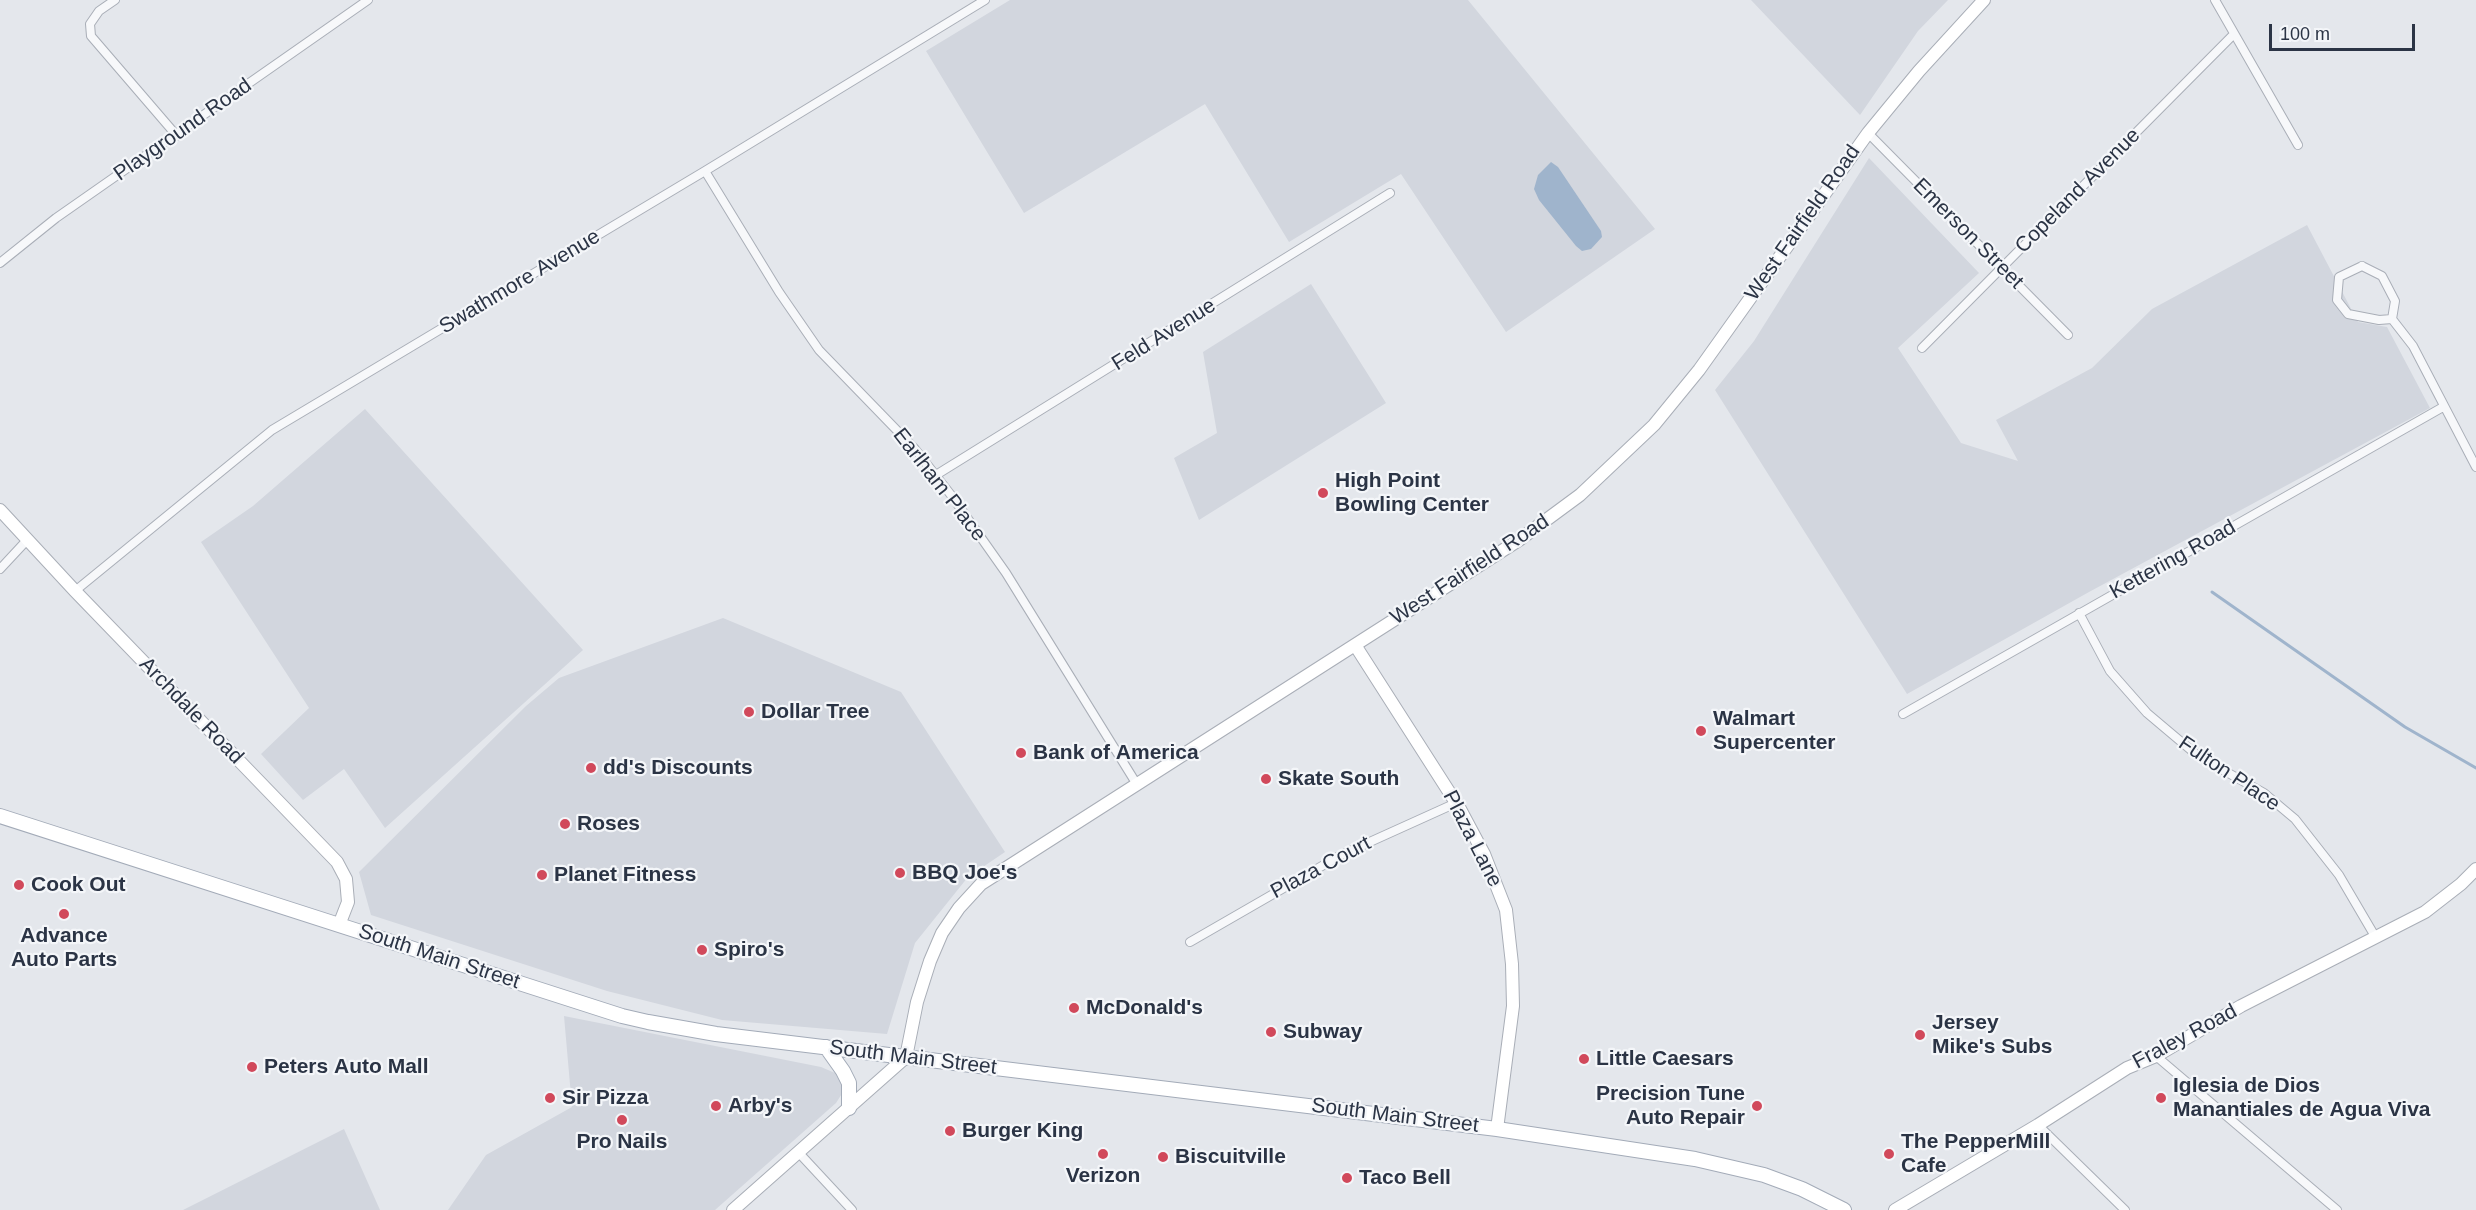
<!DOCTYPE html>
<style>
body{margin:0}
#map{position:relative;width:2476px;height:1210px;overflow:hidden;background:#e4e7ec;font-family:Helvetica,sans-serif}
canvas{display:block}
.scale{position:absolute;left:2269px;top:24px;width:146px;height:27px;box-sizing:border-box;border:3px solid #2b3445;border-top:0;padding-left:8px;font-size:18px;line-height:21px;white-space:nowrap;color:#2b3445;-webkit-text-stroke:4px #f4f6f9;paint-order:stroke}
</style>
<div id="map">
<canvas width="2476" height="1210"></canvas>
<div class="scale">100 m</div>
</div>
<script>
const ctx = document.querySelector('canvas').getContext('2d');
ctx.lineJoin = 'round';
function fill(path, color) {
  ctx.fillStyle = color;
  ctx.fill(path, 'evenodd');
}
function poly(rows) {
  const path = new Path2D();
  for (const r of rows) {
    path.moveTo(r[0], r[1]);
    for (let i = 2; i < r.length; i += 2) path.lineTo(r[i], r[i + 1]);
  }
  return path;
}
function stroke(path, color, width, dash) {
  ctx.strokeStyle = color;
  ctx.lineWidth = width;
  ctx.lineCap = dash ? 'butt' : 'round';
  ctx.setLineDash(dash || []);
  ctx.stroke(path);
}
function label(font, color, halo, rows, align = 'center') {
  ctx.font = font + ' Helvetica,sans-serif';
  ctx.lineWidth = 4.5;
  ctx.setLineDash([]);
  ctx.textBaseline = 'middle';
  ctx.strokeStyle = halo;
  ctx.fillStyle = color;
  for (const [text, x, y, turn = 0] of rows) {
    ctx.save();
    ctx.translate(x, y);
    ctx.rotate((+turn || 0) * Math.PI / 180);
    ctx.textAlign = isNaN(turn) ? turn : align;
    if (halo) ctx.strokeText(text, 0, 0);
    ctx.fillText(text, 0, 0);
    ctx.restore();
  }
}
const built = poly([
 [1010,0,1468,0,1655,229,1506,332,1401,174,1289,242,1205,104,1024,213,926,51],
 [1751,0,1948,0,1918,31,1860,115],
 [1869,158,1979,273,1898,348,1961,443,2018,461,1996,420,2092,368,2152,309,2307,225,2358,322,2387,327,2430,408,2089,592,1907,694,1715,390,1754,341],
 [1311,284,1386,403,1199,520,1174,458,1217,433,1203,352],
 [365,409,583,650,385,828,344,769,303,800,261,754,309,708,201,542,253,506],
 [723,618,901,692,1005,852,968,877,915,943,887,1034,722,1020,607,991,371,915,359,872,526,706,559,678],
 [564,1016,821,1067,835,1073,843,1082,843,1092,836,1103,715,1210,448,1210,486,1155,572,1107],
 [344,1129,380,1210,183,1210]
]);
const water = poly([
 [1551,162,1558,167,1601,231,1602,237,1591,249,1582,251,1576,246,1539,200,1534,189,1538,175]
]);
const stream = poly([
 [2212,592,2405,727,2476,768]
]);
const street = poly([
 [115,0,99,11,90,24,91,36,177,136],
 [2215,0,2298,145],
 [1868,133,2068,335],
 [705,171,779,292,819,350,915,449,951,495,1006,573,1136,783],
 [0,263,56,218,368,0],
 [2362,266,2382,276,2395,301,2392,319,2379,320,2348,314,2337,300,2339,277,2362,266],
 [2392,319,2413,346,2476,467],
 [1922,348,2234,34],
 [936,475,1390,193],
 [0,569,28,539],
 [75,591,272,430,705,171,985,0],
 [2079,613,2110,671,2147,713,2198,756,2264,793,2295,819,2339,875,2376,938],
 [1903,714,2443,407],
 [1190,942,1341,855,1456,803],
 [2156,1056,2337,1210],
 [2038,1125,2125,1210],
 [799,1153,852,1210]
]);
const secondary = poly([
 [0,510,75,591,337,862,346,879,348,902,339,925],
 [1355,645,1460,809,1484,854,1506,910,1512,964,1513,1006,1497,1129],
 [733,1210,906,1057,917,1002,930,961,942,933,959,908,981,884,1519,540,1580,495,1654,425,1699,370,1868,133,1919,71,1984,0],
 [1895,1210,2038,1125,2127,1068,2156,1056,2241,1006,2425,912,2461,884,2476,869]
]);
const primary = poly([
 [0,816,622,1016,648,1022,716,1034,1497,1129,1695,1159,1764,1175,1802,1189,1844,1210],
 [826,1047,843,1071,849,1083,849,1108]
]);
const markers = [
 [1323,493,6,"#d1495b"],
 [749,712,6,"#d1495b"],
 [1701,731,6,"#d1495b"],
 [1021,753,6,"#d1495b"],
 [591,768,6,"#d1495b"],
 [1266,779,6,"#d1495b"],
 [565,824,6,"#d1495b"],
 [900,873,6,"#d1495b"],
 [542,875,6,"#d1495b"],
 [19,885,6,"#d1495b"],
 [64,914,6,"#d1495b"],
 [702,950,6,"#d1495b"],
 [1074,1008,6,"#d1495b"],
 [1271,1032,6,"#d1495b"],
 [1920,1035,6,"#d1495b"],
 [1584,1059,6,"#d1495b"],
 [252,1067,6,"#d1495b"],
 [550,1098,6,"#d1495b"],
 [2161,1098,6,"#d1495b"],
 [716,1106,6,"#d1495b"],
 [1757,1106,6,"#d1495b"],
 [622,1120,6,"#d1495b"],
 [950,1131,6,"#d1495b"],
 [1103,1154,6,"#d1495b"],
 [1889,1154,6,"#d1495b"],
 [1163,1157,6,"#d1495b"],
 [1347,1178,6,"#d1495b"]
];
const streetNames = [
 ["Playground Road",183,130,-35],
 ["Copeland Avenue",2078,191,-45],
 ["West Fairfield Road",1803,223,-55],
 ["Emerson Street",1968,234,45],
 ["Swathmore Avenue",520,282,-31],
 ["Feld Avenue",1164,335,-32],
 ["Earlham Place",939,485,52],
 ["Kettering Road",2173,560,-29],
 ["West Fairfield Road",1470,570,-33],
 ["Archdale Road",191,711,46],
 ["Fulton Place",2229,774,34],
 ["Plaza Lane",1472,839,63],
 ["Plaza Court",1321,868,-28],
 ["South Main Street",439,957,18],
 ["Fraley Road",2185,1037,-28],
 ["South Main Street",913,1058,7],
 ["South Main Street",1395,1116,7]
];
const poiNames = [
 ["High Point",1335,481],
 ["Bowling Center",1335,505],
 ["Dollar Tree",761,712],
 ["Walmart",1713,719],
 ["Supercenter",1713,743],
 ["Bank of America",1033,753],
 ["dd's Discounts",603,768],
 ["Skate South",1278,779],
 ["Roses",577,824],
 ["BBQ Joe's",912,873],
 ["Planet Fitness",554,875],
 ["Cook Out",31,885],
 ["Advance",64,936,"center"],
 ["Auto Parts",64,960,"center"],
 ["Spiro's",714,950],
 ["McDonald's",1086,1008],
 ["Jersey",1932,1023],
 ["Mike's Subs",1932,1047],
 ["Subway",1283,1032],
 ["Little Caesars",1596,1059],
 ["Peters Auto Mall",264,1067],
 ["Iglesia de Dios",2173,1086],
 ["Manantiales de Agua Viva",2173,1110],
 ["Precision Tune",1745,1094,"right"],
 ["Auto Repair",1745,1118,"right"],
 ["Sir Pizza",562,1098],
 ["Arby's",728,1106],
 ["Burger King",962,1131],
 ["Pro Nails",622,1142,"center"],
 ["The PepperMill",1901,1142],
 ["Cafe",1901,1166],
 ["Biscuitville",1175,1157],
 ["Verizon",1103,1176,"center"],
 ["Taco Bell",1359,1178]
];
fill(built, '#d2d6de');
fill(water, '#9fb4cc');
stroke(stream, '#9fb4cc', 3);
stroke(street, '#a9aeb7', 10);
stroke(secondary, '#a9aeb7', 14);
stroke(primary, '#a3abb8', 16);
stroke(street, '#f7f8fa', 8);
stroke(secondary, '#fff', 12);
stroke(primary, '#fff', 14);
for (const [x, y, r, color] of markers) {
  const dot = new Path2D();
  dot.arc(x, y, r, 0, 2 * Math.PI);
  ctx.fillStyle = color;
  ctx.fill(dot);
  stroke(dot, '#f4f6f9', 2);
}
label('21px', '#2b3445', '#f4f6f9', streetNames);
label('bold 21px', '#2b3445', '#f4f6f9', poiNames, 'left');
</script>
